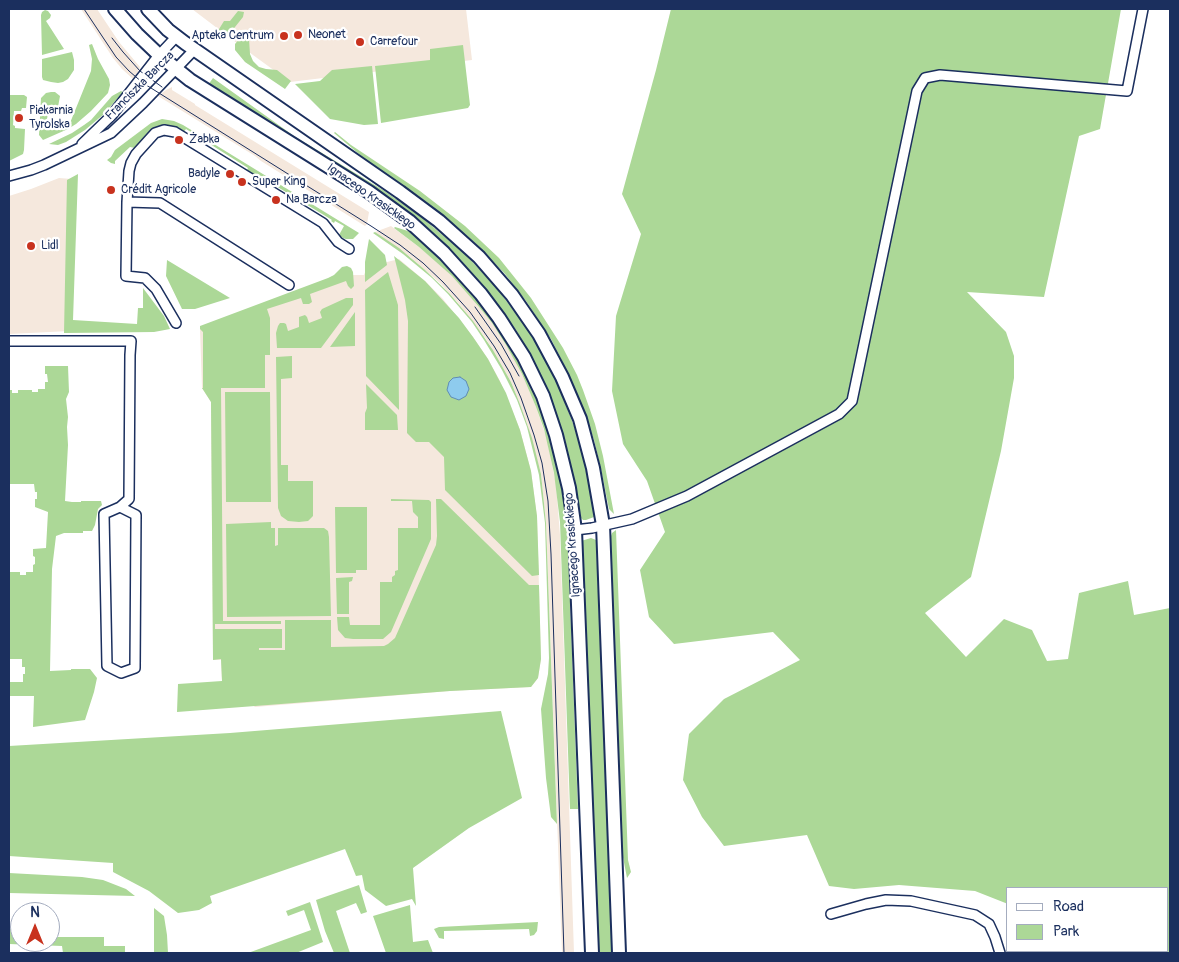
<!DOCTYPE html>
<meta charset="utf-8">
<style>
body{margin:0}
#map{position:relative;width:1179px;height:962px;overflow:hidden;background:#fff;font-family:Pangolin,sans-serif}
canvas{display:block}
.frame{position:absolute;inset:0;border:10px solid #1b2f5e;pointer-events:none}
.legend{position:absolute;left:1006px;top:887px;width:162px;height:65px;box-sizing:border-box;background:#fff;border:1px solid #a4acbf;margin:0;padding:6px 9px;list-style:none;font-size:15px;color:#1b2f5e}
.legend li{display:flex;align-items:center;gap:10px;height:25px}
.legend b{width:25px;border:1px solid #a4acbf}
.north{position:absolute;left:10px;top:902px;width:50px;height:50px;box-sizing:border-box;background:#fff;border:1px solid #a4acbf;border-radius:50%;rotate:0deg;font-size:14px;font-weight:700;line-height:20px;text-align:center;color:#1b2f5e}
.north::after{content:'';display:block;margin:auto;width:18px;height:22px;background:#c8321e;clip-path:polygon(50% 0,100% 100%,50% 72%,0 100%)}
</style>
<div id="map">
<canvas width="1179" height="962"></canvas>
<div class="frame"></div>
<ul class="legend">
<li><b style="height:6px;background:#fff"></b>Road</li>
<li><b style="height:14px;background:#acd897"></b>Park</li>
</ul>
<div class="north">N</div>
</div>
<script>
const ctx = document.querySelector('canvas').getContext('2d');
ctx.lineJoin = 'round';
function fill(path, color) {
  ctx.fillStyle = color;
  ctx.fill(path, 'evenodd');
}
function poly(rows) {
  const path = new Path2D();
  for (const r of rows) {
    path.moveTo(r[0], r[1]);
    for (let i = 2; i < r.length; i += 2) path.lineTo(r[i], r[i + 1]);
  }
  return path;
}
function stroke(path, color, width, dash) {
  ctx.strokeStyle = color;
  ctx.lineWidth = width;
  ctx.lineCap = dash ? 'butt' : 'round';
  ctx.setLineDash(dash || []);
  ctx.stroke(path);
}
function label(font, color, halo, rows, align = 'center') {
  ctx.font = font + ' Pangolin,sans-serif';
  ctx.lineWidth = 4.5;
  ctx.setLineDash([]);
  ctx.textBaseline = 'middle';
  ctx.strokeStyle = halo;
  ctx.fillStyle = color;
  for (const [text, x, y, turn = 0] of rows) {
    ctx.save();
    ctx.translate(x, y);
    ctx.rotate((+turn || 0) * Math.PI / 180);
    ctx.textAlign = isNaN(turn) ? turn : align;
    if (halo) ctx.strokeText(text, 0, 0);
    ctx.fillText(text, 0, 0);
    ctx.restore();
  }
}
const built = poly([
 [81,9,97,9,119,42,140,67,137,74,133,79,122,69,113,58],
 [192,9,466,9,472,60,290,82,242,47],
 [172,87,172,90,195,104,195,105,369,212,367,224,365,226,261,161,255,156,158,96,166,90],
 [59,178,72,179,70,331,9,334,9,196,31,189],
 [391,226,419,247,444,268,461,285,492,323,511,353,522,374,536,407,547,439,556,484,560,535,574,953,562,953,546,523,541,474,528,427,520,404,511,382,493,350,486,339,458,303,441,284,410,257,375,232],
 [399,259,425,281,443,299,473,337,488,359,500,381,520,430,531,471,537,517,541,659,538,678,531,687,450,691,255,707,222,681,221,660,213,660,211,402,202,388,200,329,350,273,353,275,364,275,367,267]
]);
const green = poly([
 [671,9,1079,9,1084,10,1085,9,1121,9,1100,129,1079,136,1044,297,967,292,1006,332,1014,356,1014,378,1001,451,971,577,925,613,966,657,1004,619,1032,630,1047,661,1068,659,1079,593,1128,581,1134,615,1170,608,1170,953,1034,953,1034,951,1168,951,1168,888,1008,888,1008,904,975,891,899,885,854,889,829,886,807,835,724,846,702,817,683,780,689,734,724,699,800,660,773,632,674,644,649,617,640,570,665,532,647,481,623,444,612,391,616,316,641,234,622,194,656,70],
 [45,10,48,11,51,15,50,18,46,21,64,49,42,55,41,15,42,12],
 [238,11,244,12,243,17,227,37,224,39,216,34,224,21,230,21],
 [241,37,245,37,249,39,250,54,253,61,259,67,266,69,277,70,291,81,285,89,245,62,235,50,235,44],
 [92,44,98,59,109,79,110,85,108,93,91,111,76,124,68,129,43,140,39,135,41,98,46,93,51,92,55,92,60,96,58,107,50,106,46,123,56,125,70,123,91,71,92,59,89,45],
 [463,45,470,105,468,108,381,123,375,66,430,60,430,49],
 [72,52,74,60,74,70,68,79,63,82,58,83,51,82,43,80,42,77,42,59],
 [372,66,378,124,364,125,330,119,295,84,320,81,332,70],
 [213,78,294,136,383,190,420,216,465,254,496,287,528,330,547,361,557,383,574,426,583,457,589,486,594,517,586,520,583,520,581,518,574,478,565,440,556,412,541,375,516,330,499,306,478,280,441,240,421,222,395,202,208,85],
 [121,91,123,92,104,114,85,130,66,142,58,145,49,144,72,133,84,125,91,120,112,96],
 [9,95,24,95,27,97,26,108,22,108,21,111,14,111,13,125,15,126,15,128,25,129,24,150,23,154,9,161],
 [162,119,174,121,183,125,359,233,353,239,346,239,343,238,339,235,344,226,335,221,334,223,331,221,332,220,271,183,269,186,246,172,248,168,186,129,183,133,171,127,166,126,158,127,152,131,135,148,130,147,115,161,115,164,111,163,107,160,111,157,115,150,151,123],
 [335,132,351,145,420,191,465,226,499,258,531,298,563,348,577,375,583,390,595,424,603,456,614,514,609,509,601,469,594,440,584,410,571,379,551,339,526,301,505,274,474,242,425,201,372,165,334,133],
 [78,174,73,320,137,324,138,308,143,308,143,288,164,316,170,329,154,332,64,333,67,180],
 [395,227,408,231,416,236,435,254,481,305,500,332,517,358,536,397,546,425,559,470,564,499,567,524,578,809,570,809,560,522,554,473,544,429,536,407,522,374,506,345,492,323,479,307,452,276,419,247,394,228],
 [375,232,399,248,424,269,449,293,473,321,493,350,511,382,520,404,532,438,541,474,546,523,557,824,551,817,546,778,541,709,548,674,549,658,545,523,539,475,527,427,517,400,502,370,484,340,472,322,448,294,432,278,403,254,373,233],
 [369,239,385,255,387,265,365,282,365,262],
 [394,256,425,281,459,318,473,337,488,359,506,393,520,430,531,471,537,516,539,575,532,576,445,490,444,457,429,442,416,442,407,433,408,321,405,300],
 [167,260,210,286,230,298,195,309,182,309,166,276],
 [347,266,351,268,353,272,354,286,351,289,348,286,346,281,310,294,312,302,309,304,303,304,301,298,267,309,270,318,270,355,265,355,265,388,221,388,223,621,281,621,281,624,215,624,215,629,282,629,282,648,259,648,259,650,285,650,285,620,331,620,331,647,384,646,388,644,395,638,436,545,437,536,436,499,441,499,529,585,539,585,541,659,538,678,531,687,450,691,177,712,178,684,222,681,221,659,213,660,211,402,202,388,203,388,203,332,200,329,200,326,328,278,334,275,342,267],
 [388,272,398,305,399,410,366,376,365,290],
 [346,298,353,298,353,305,321,348,277,348,276,333,278,326,280,323,284,323,286,324,288,331,299,327,299,317,305,315,307,317,309,323,322,318,320,312,322,309],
 [355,312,355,346,330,347],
 [292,356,292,378,281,379,281,465,288,465,288,481,313,481,313,516,308,521,299,522,288,521,281,516,278,508,276,357],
 [45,366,68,366,69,392,66,399,68,417,67,427,68,445,65,501,72,502,81,502,81,501,101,501,102,505,98,509,95,525,92,531,83,531,83,533,64,533,56,536,52,569,50,671,71,670,71,669,90,669,97,678,94,692,85,720,33,727,34,696,9,696,9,682,23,682,23,674,25,674,25,667,22,667,22,659,9,659,9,572,20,572,20,575,26,575,26,572,33,572,33,565,35,564,35,557,33,556,33,549,46,548,48,512,35,507,35,499,37,499,37,492,35,492,34,484,9,484,9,390,12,390,12,393,18,393,18,390,32,390,32,392,38,392,38,389,45,389,45,382,48,382,47,374,45,374],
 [366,384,397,415,398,430,365,430,365,413,367,408],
 [225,392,270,392,271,502,226,502],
 [391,499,429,500,431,502,431,539,391,632,383,639,353,639,345,638,338,630,337,617,349,617,350,625,380,625,380,582,392,582,392,577,395,575,395,571,398,570,398,528,418,528,418,517,413,512,412,501,391,501],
 [335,507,367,507,367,570,356,570,356,573,336,573],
 [271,522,271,528,275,528,275,546,278,545,278,528,324,528,328,531,329,537,331,616,227,617,226,524],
 [616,530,628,860,631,872,627,878,622,852,610,539,612,533],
 [591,538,596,540,612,953,598,953,596,883,592,831,581,541],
 [353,577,352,581,349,582,349,614,337,614,336,578],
 [501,711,522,798,469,828,413,868,416,906,412,899,386,906,365,890,362,875,356,876,345,849,210,896,212,903,199,910,178,913,149,891,113,872,113,863,9,856,9,746,230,733],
 [9,873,82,877,103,880,126,889,135,896,9,893],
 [359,885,367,912,361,914,356,903,336,911,350,953,334,953,325,931,316,900],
 [310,902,323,942,296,953,248,953,311,930,304,910,288,916,286,911],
 [410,905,413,942,428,940,433,953,386,953,373,916],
 [154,908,164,916,167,935,168,953,154,953],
 [538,922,537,931,534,935,530,936,529,929,444,931,444,939,439,938,434,929,439,927],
 [9,929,20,929,20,942,50,942,50,937,104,937,104,946,125,946,125,953,63,953,62,946,9,944]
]);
const water = poly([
 [460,377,466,381,469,389,466,396,459,400,451,397,447,390,449,382,453,378,460,377]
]);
const minor = poly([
 [82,144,112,115,159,55,176,37],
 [9,176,31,170,44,165,111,133,143,103,194,50],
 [127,202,126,276,145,278,156,289,176,323],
 [289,285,160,203,127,202,129,171,131,163,136,154,155,133,164,130,175,132,323,223,338,242,349,249],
 [9,341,131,341,130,355,129,499,120,507,104,514,107,666,121,673,135,668,136,515,120,507],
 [575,530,592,528,632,519,687,496,839,414,852,401,917,91,925,78,940,75,1127,91,1143,9],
 [831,914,866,904,886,900,911,901,975,915,989,924,995,937,1000,953]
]);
const secondary = poly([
 [115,9,137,34,159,55,190,80,369,192,409,221,444,253,481,294,499,318,524,357,543,396,556,435,569,488,575,530,592,953],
 [148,9,168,30,185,43,400,192,439,221,479,257,512,295,539,334,562,377,580,419,593,468,603,525,619,953]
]);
const tram = poly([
 [84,9,116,57,129,71,143,83,371,226,400,245,423,263,443,282,470,312,494,346,510,373,521,398,534,435,542,463,548,501,551,554,564,953],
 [112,38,123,52,140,71,162,87],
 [475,307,501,344,519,376]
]);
const markers = [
 [298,35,5,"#c8321e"],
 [284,36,5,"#c8321e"],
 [360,42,5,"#c8321e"],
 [19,118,5,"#c8321e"],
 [179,140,5,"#c8321e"],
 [230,174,5,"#c8321e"],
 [242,182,5,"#c8321e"],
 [111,190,5,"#c8321e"],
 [276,200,5,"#c8321e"],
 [31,246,5,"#c8321e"]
];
const poiNames = [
 ["Neonet",308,35],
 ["Apteka Centrum",274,36,"right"],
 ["Carrefour",370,42],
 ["Piekarnia",29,111],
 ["Tyrolska",29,125],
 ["Żabka",189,140],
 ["Badyle",220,174,"right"],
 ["Super King",252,182],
 ["Crédit Agricole",121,190],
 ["Na Barcza",286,200],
 ["Lidl",41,246]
];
const streetNames = [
 ["Franciszka Barcza",140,86,-45],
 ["Ignacego Krasickiego",371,197,35],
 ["Ignacego Krasickiego",573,545,-94]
];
fill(built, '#f5e8dd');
fill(green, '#acd897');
fill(water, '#8ecbee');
stroke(water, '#608db4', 1);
stroke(minor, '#1b2f5e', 12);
stroke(secondary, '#1b2f5e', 16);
stroke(minor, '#fff', 9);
stroke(secondary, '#fff', 12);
stroke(tram, '#1b2f5e', 1);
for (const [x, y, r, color] of markers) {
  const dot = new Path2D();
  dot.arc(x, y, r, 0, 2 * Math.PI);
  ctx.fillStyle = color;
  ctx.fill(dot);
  stroke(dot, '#fff', 2);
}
label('12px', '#1b2f5e', '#fff', poiNames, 'left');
label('12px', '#1b2f5e', '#fff', streetNames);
</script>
